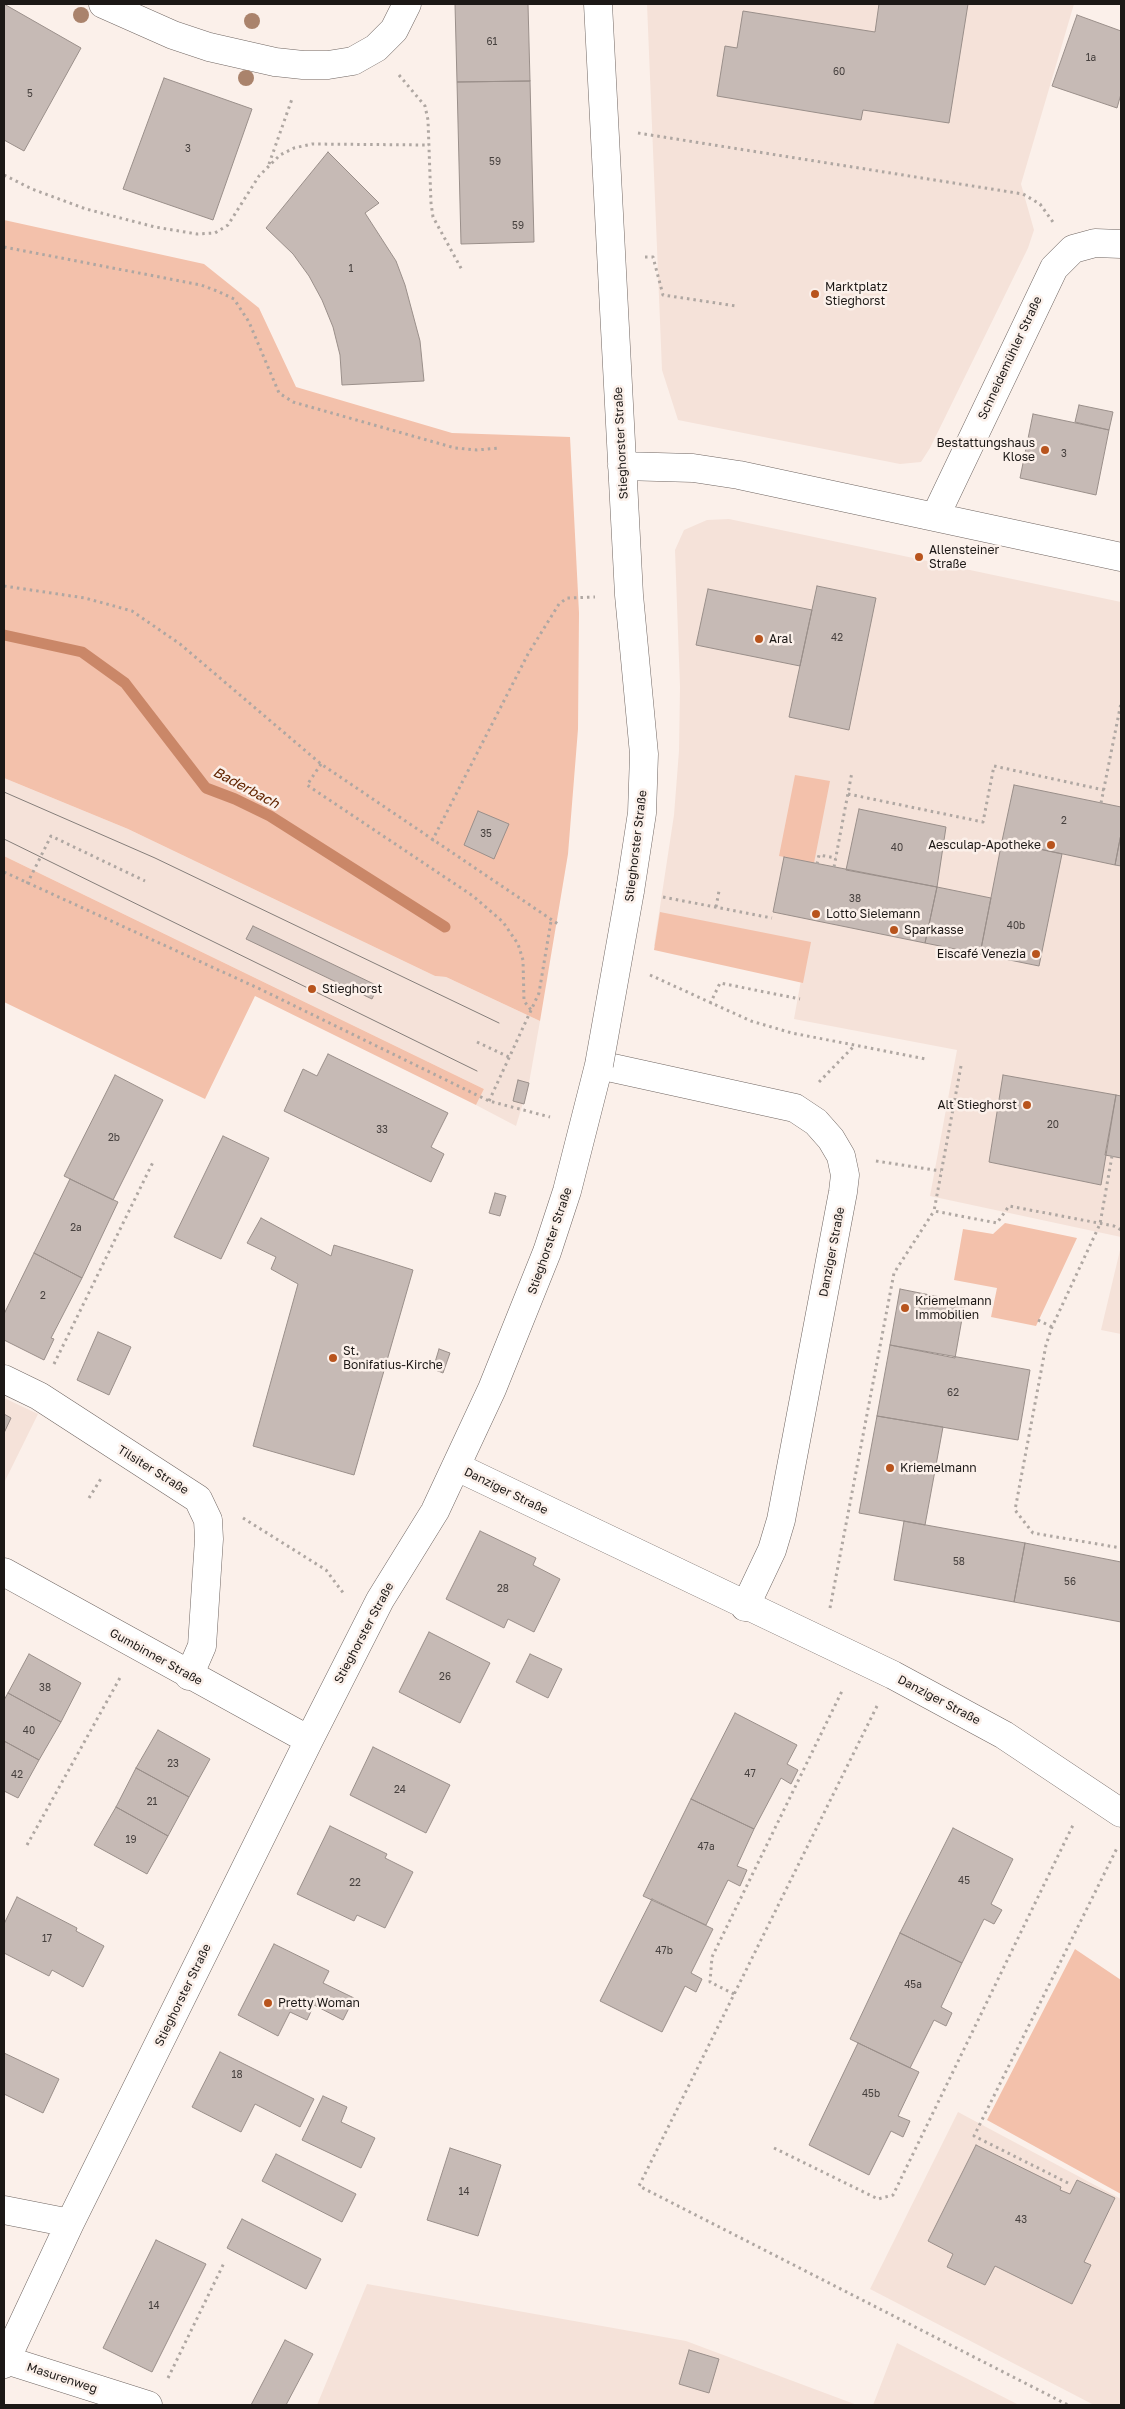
<!DOCTYPE html>
<meta charset="utf-8">
<style>
body{margin:0}
#map{position:relative;width:1125px;height:2409px;overflow:hidden;background:#fbf0ea;font-family:"Golos Text",sans-serif}
canvas{display:block}
.frame{position:absolute;inset:0;border:5px solid #1c1816;pointer-events:none}
</style>
<div id="map">
<canvas width="1125" height="2409"></canvas>
<div class="frame"></div>
</div>
<script>
const ctx = document.querySelector('canvas').getContext('2d');
ctx.lineJoin = 'round';
function fill(path, color) {
  ctx.fillStyle = color;
  ctx.fill(path, 'evenodd');
}
function poly(rows) {
  const path = new Path2D();
  for (const r of rows) {
    path.moveTo(r[0], r[1]);
    for (let i = 2; i < r.length; i += 2) path.lineTo(r[i], r[i + 1]);
  }
  return path;
}
function stroke(path, color, width, dash) {
  ctx.strokeStyle = color;
  ctx.lineWidth = width;
  ctx.lineCap = dash ? 'butt' : 'round';
  ctx.setLineDash(dash || []);
  ctx.stroke(path);
}
function label(font, color, halo, rows, align = 'center') {
  ctx.font = font + ' "Golos Text",sans-serif';
  ctx.lineWidth = 5;
  ctx.setLineDash([]);
  ctx.textBaseline = 'middle';
  ctx.strokeStyle = halo;
  ctx.fillStyle = color;
  for (const [text, x, y, turn = 0] of rows) {
    ctx.save();
    ctx.translate(x, y);
    ctx.rotate((+turn || 0) * Math.PI / 180);
    ctx.textAlign = isNaN(turn) ? turn : align;
    if (halo) ctx.strokeText(text, 0, 0);
    ctx.fillText(text, 0, 0);
    ctx.restore();
  }
}
const built = poly([
 [647,4,1074,4,1021,184,1034,230,1028,248,930,448,921,462,900,464,678,420,662,370],
 [729,519,1121,602,1121,1237,930,1196,957,1050,794,1019,801,980,654,946,674,815,679,751,680,687,675,550,684,530,707,520],
 [4,778,128,829,435,976,446,977,540,1021,529,1083,516,1126,476,1105,484,1089,4,856],
 [1121,1246,1121,1334,1101,1330],
 [4,1398,38,1414,4,1483],
 [958,2112,1121,2199,1121,2405,1094,2405,870,2289],
 [367,2284,686,2341,857,2405,317,2405],
 [897,2343,1019,2405,873,2405]
]);
const green = poly([
 [4,220,204,264,259,308,296,387,452,433,570,437,579,613,578,729,568,854,540,1021,446,977,435,976,128,829,4,778],
 [795,775,830,781,814,863,779,856],
 [4,856,484,1089,476,1105,255,996,205,1099,4,1002],
 [660,912,811,942,803,983,654,950],
 [1005,1223,1077,1238,1036,1326,991,1317,997,1288,954,1280,963,1229,993,1234],
 [1075,1949,1121,1980,1121,2194,987,2120]
]);
const stream = poly([
 [4,635,82,652,125,683,206,788,235,799,270,816,445,927]
]);
const building = poly([
 [4,4,81,48,24,151,4,140,4,4],
 [455,4,528,4,530,81,457,82,455,4],
 [879,4,968,4,949,123,863,110,861,120,717,96,725,46,737,48,743,11,875,32,879,4],
 [1077,15,1121,31,1121,94,1117,108,1052,86,1077,15],
 [164,78,252,109,213,220,123,189,164,78],
 [530,81,534,242,461,244,457,82,530,81],
 [328,152,379,203,365,213,396,261,405,285,420,341,424,381,342,385,340,355,333,327,322,300,309,276,293,254,266,228,328,152],
 [1079,405,1113,412,1109,430,1075,422,1079,405],
 [1033,414,1109,430,1096,495,1020,478,1033,414],
 [817,586,876,598,849,730,789,717,817,586],
 [708,589,812,610,800,666,696,645,708,589],
 [1014,785,1121,807,1121,834,1115,865,1002,841,1014,785],
 [859,809,946,827,937,887,846,870,859,809],
 [478,811,509,824,494,859,464,845,478,811],
 [1121,834,1121,866,1115,865,1121,834],
 [1002,841,1062,854,1039,966,980,954,1002,841],
 [784,857,937,887,925,943,773,912,784,857],
 [937,887,991,898,980,954,925,943,937,887],
 [253,926,378,986,372,999,246,939,253,926],
 [328,1054,448,1113,431,1147,444,1154,431,1182,284,1111,303,1069,317,1076,328,1054],
 [115,1075,163,1100,113,1200,64,1176,115,1075],
 [1003,1075,1116,1095,1101,1185,989,1162,1003,1075],
 [518,1080,529,1083,524,1104,513,1101,518,1080],
 [1116,1095,1121,1096,1121,1158,1105,1155,1116,1095],
 [223,1136,269,1158,221,1259,174,1237,223,1136],
 [70,1179,118,1202,82,1278,34,1253,70,1179],
 [495,1193,506,1196,500,1216,489,1213,495,1193],
 [261,1218,331,1256,334,1245,413,1270,354,1475,253,1446,298,1284,271,1269,276,1257,247,1243,261,1218],
 [34,1253,82,1278,51,1338,54,1339,44,1360,4,1340,4,1314,34,1253],
 [900,1289,965,1302,955,1358,890,1345,900,1289],
 [98,1332,131,1347,109,1395,77,1380,98,1332],
 [890,1345,1030,1370,1018,1440,877,1416,890,1345],
 [439,1349,450,1353,443,1373,433,1369,439,1349],
 [4,1414,11,1418,4,1433,4,1414],
 [877,1416,943,1427,925,1525,859,1513,877,1416],
 [904,1521,1025,1543,1014,1602,894,1580,904,1521],
 [480,1531,536,1558,533,1565,560,1579,534,1632,508,1619,504,1628,446,1599,480,1531],
 [1025,1543,1121,1562,1121,1622,1014,1602,1025,1543],
 [429,1632,490,1663,460,1723,399,1692,429,1632],
 [29,1654,81,1683,61,1722,8,1693,29,1654],
 [530,1654,562,1669,548,1698,516,1682,530,1654],
 [8,1693,61,1722,39,1760,4,1741,4,1700,8,1693],
 [735,1713,797,1745,787,1764,798,1770,791,1784,781,1778,754,1829,691,1799,735,1713],
 [158,1730,210,1759,189,1797,136,1768,158,1730],
 [4,1741,39,1760,18,1798,4,1791,4,1741],
 [373,1747,450,1785,426,1833,350,1795,373,1747],
 [136,1768,189,1797,168,1836,116,1807,136,1768],
 [691,1799,754,1829,737,1866,747,1870,740,1886,728,1880,706,1925,643,1896,691,1799],
 [116,1807,168,1836,147,1874,94,1845,116,1807],
 [330,1826,387,1854,385,1858,413,1872,385,1928,357,1915,354,1921,297,1894,330,1826],
 [953,1828,1013,1859,991,1904,1002,1910,994,1924,984,1919,962,1963,900,1933,953,1828],
 [17,1897,77,1928,76,1931,104,1946,83,1987,52,1970,49,1976,4,1953,4,1924,17,1897],
 [652,1899,713,1929,691,1973,702,1979,696,1992,685,1986,662,2032,600,2001,652,1899],
 [900,1933,962,1963,941,2007,952,2013,946,2026,934,2020,910,2068,850,2039,900,1933],
 [274,1944,329,1971,323,1983,354,1998,343,2020,314,2005,307,2020,290,2012,278,2036,238,2015,274,1944],
 [858,2043,919,2072,898,2116,910,2121,903,2137,891,2131,869,2175,809,2145,858,2043],
 [220,2052,314,2099,300,2127,255,2104,241,2132,192,2107,220,2052],
 [4,2053,59,2079,43,2113,4,2094,4,2053],
 [323,2096,347,2107,341,2122,375,2138,361,2168,302,2140,323,2096],
 [976,2145,1061,2187,1060,2190,1070,2194,1077,2180,1115,2198,1084,2262,1091,2265,1072,2304,995,2266,985,2285,947,2267,953,2254,928,2241,976,2145],
 [450,2148,501,2165,478,2236,427,2220,450,2148],
 [276,2154,356,2194,342,2222,262,2181,276,2154],
 [242,2219,321,2259,306,2289,227,2248,242,2219],
 [156,2240,206,2264,152,2372,103,2348,156,2240],
 [285,2340,313,2354,286,2405,251,2405,285,2340],
 [689,2350,719,2359,709,2393,679,2384,689,2350]
]);
const path = poly([
 [399,75,425,106,428,120,431,203,433,217,462,270],
 [638,133,1023,194,1040,204,1053,222],
 [269,164,292,99],
 [4,175,32,189,86,209,155,227,197,234,215,233,228,225,259,176,280,155,294,148,312,144,429,145],
 [4,247,201,285,217,291,234,299,249,322,279,393,293,402,455,448,477,450,499,448],
 [645,257,653,257,663,295,736,306],
 [4,586,85,598,132,611,180,644,321,764,558,924],
 [321,764,307,785,473,896,503,922,518,944,523,960,524,1001,531,1010],
 [848,794,983,822,994,766,1104,790],
 [1101,803,1121,703],
 [432,841,528,654,559,604,567,598,595,597],
 [817,864,819,855,836,858],
 [834,867,852,772],
 [4,872,260,989,489,1101,550,1117],
 [27,884,51,836,145,881],
 [663,897,772,918],
 [716,907,719,891],
 [650,975,751,1021,792,1033,926,1059],
 [710,1004,720,983,800,999],
 [477,1042,509,1057],
 [961,1066,934,1211,997,1223,1009,1206,1114,1226,1121,1230],
 [819,1082,855,1045],
 [489,1101,539,993,551,921],
 [1112,1156,1100,1224,1052,1327,1046,1345,1015,1510,1033,1533,1121,1548],
 [876,1161,941,1171],
 [1038,1320,1052,1327],
 [54,1364,154,1160],
 [89,1498,102,1477],
 [243,1518,326,1570,344,1594],
 [830,1608,894,1273,934,1211],
 [877,1706,639,2186,1068,2405],
 [27,1845,121,1676],
 [734,1994,710,1982,712,1957,843,1689],
 [774,2148,878,2199,893,2195,1074,1823],
 [1068,2183,974,2136,1118,1846],
 [168,2378,224,2263]
]);
const minor = poly([
 [103,4,173,35,209,47,275,62,303,65,328,65,353,61,376,48,394,30,407,4],
 [598,4,629,595,644,754,642,813,630,891],
 [622,466,693,468,739,475,1121,557],
 [935,517,1054,268,1073,249,1095,243,1121,244],
 [4,1379,39,1396,198,1499,208,1520,209,1539,202,1646,189,1676],
 [457,1467,893,1675,1004,1735,1121,1813],
 [4,1572,309,1740],
 [4,2210,70,2223],
 [6,2360,148,2405],
 [4,2364,70,2223,309,1740,380,1600,435,1511,492,1389,547,1252,567,1191,599,1065,795,1108,816,1122,831,1139,841,1156,845,1175,843,1192,781,1520,772,1550,745,1607]
]);
const tram = poly([
 [4,792,155,858,499,1023],
 [4,839,477,1071]
]);
const minorBridge = poly([
 [599,1065,630,891]
]);
const trees = [
 [81,15],
 [252,21],
 [246,78]
];
const markers = [
 [815,294,5,"#b8541d"],
 [1045,450,5,"#b8541d"],
 [919,557,5,"#b8541d"],
 [759,639,5,"#b8541d"],
 [1051,845,5,"#b8541d"],
 [816,914,5,"#b8541d"],
 [894,930,5,"#b8541d"],
 [1036,954,5,"#b8541d"],
 [312,989,5,"#b8541d"],
 [1027,1105,5,"#b8541d"],
 [905,1308,5,"#b8541d"],
 [333,1358,5,"#b8541d"],
 [890,1468,5,"#b8541d"],
 [268,2003,5,"#b8541d"]
];
const numberNames = [
 ["61",492,42],
 ["1a",1091,58],
 ["60",839,72],
 ["5",30,94],
 ["3",188,149],
 ["59",495,162],
 ["59",518,226],
 ["1",351,269],
 ["3",1064,454],
 ["42",837,638],
 ["2",1064,821],
 ["35",486,834],
 ["40",897,848],
 ["38",855,899],
 ["40b",1016,926],
 ["20",1053,1125],
 ["33",382,1130],
 ["2b",114,1138],
 ["2a",76,1228],
 ["2",43,1296],
 ["62",953,1393],
 ["58",959,1562],
 ["56",1070,1582],
 ["28",503,1589],
 ["26",445,1677],
 ["38",45,1688],
 ["40",29,1731],
 ["23",173,1764],
 ["47",750,1774],
 ["42",17,1775],
 ["24",400,1790],
 ["21",152,1802],
 ["19",131,1840],
 ["47a",706,1847],
 ["45",964,1881],
 ["22",355,1883],
 ["17",47,1939],
 ["47b",664,1951],
 ["45a",913,1985],
 ["18",237,2075],
 ["45b",871,2094],
 ["14",464,2192],
 ["43",1021,2220],
 ["14",154,2306]
];
const poiNames = [
 ["Marktplatz",825,287],
 ["Stieghorst",825,301],
 ["Bestattungshaus",1035,443,"right"],
 ["Klose",1035,457,"right"],
 ["Allensteiner",929,550],
 ["Straße",929,564],
 ["Aral",769,639],
 ["Aesculap-Apotheke",1041,845,"right"],
 ["Lotto Sielemann",826,914],
 ["Sparkasse",904,930],
 ["Eiscafé Venezia",1026,954,"right"],
 ["Stieghorst",322,989],
 ["Alt Stieghorst",1017,1105,"right"],
 ["Kriemelmann",915,1301],
 ["Immobilien",915,1315],
 ["St.",343,1351],
 ["Bonifatius-Kirche",343,1365],
 ["Kriemelmann",900,1468],
 ["Pretty Woman",278,2003]
];
const streetNames = [
 ["Schneidemühler Straße",1010,358,-65],
 ["Stieghorster Straße",621,443,-93],
 ["Stieghorster Straße",636,846,-83],
 ["Stieghorster Straße",550,1241,-71],
 ["Danziger Straße",832,1252,-79],
 ["Tilsiter Straße",153,1470,32],
 ["Danziger Straße",506,1491,26],
 ["Stieghorster Straße",364,1633,-62],
 ["Gumbinner Straße",156,1657,29],
 ["Danziger Straße",939,1700,28],
 ["Stieghorster Straße",183,1995,-64],
 ["Masurenweg",62,2378,18]
];
const waterNames = [
 ["Baderbach",246,788,28]
];
fill(built, '#f5e2d9');
fill(green, '#f3c1ab');
stroke(stream, '#ca8768', 11);
fill(building, '#c6bab5');
stroke(building, '#9a8f8a', 1);
stroke(minor, '#706662', 29);
stroke(path, '#afa7a2', 3, [2.5, 4]);
stroke(minor, '#fff', 28);
stroke(tram, '#857e7a', 1);
stroke(minorBridge, '#706662', 29, []);
stroke(minorBridge, '#fff', 28);
ctx.fillStyle = '#aa836c';
for (const [x, y] of trees) {
  ctx.beginPath();
  ctx.arc(x, y, 8, 0, 2 * Math.PI);
  ctx.fill();
}
for (const [x, y, r, color] of markers) {
  const dot = new Path2D();
  dot.arc(x, y, r, 0, 2 * Math.PI);
  ctx.fillStyle = color;
  ctx.fill(dot);
  stroke(dot, '#fbf0ea', 2);
}
label('10px', '#46403e', null, numberNames);
label('12px', '#1c1816', '#fbf0ea', poiNames, 'left');
label('12px', '#1c1816', '#fbf0ea', streetNames);
label('italic 14px', '#622500', '#fbf0ea', waterNames);
</script>
